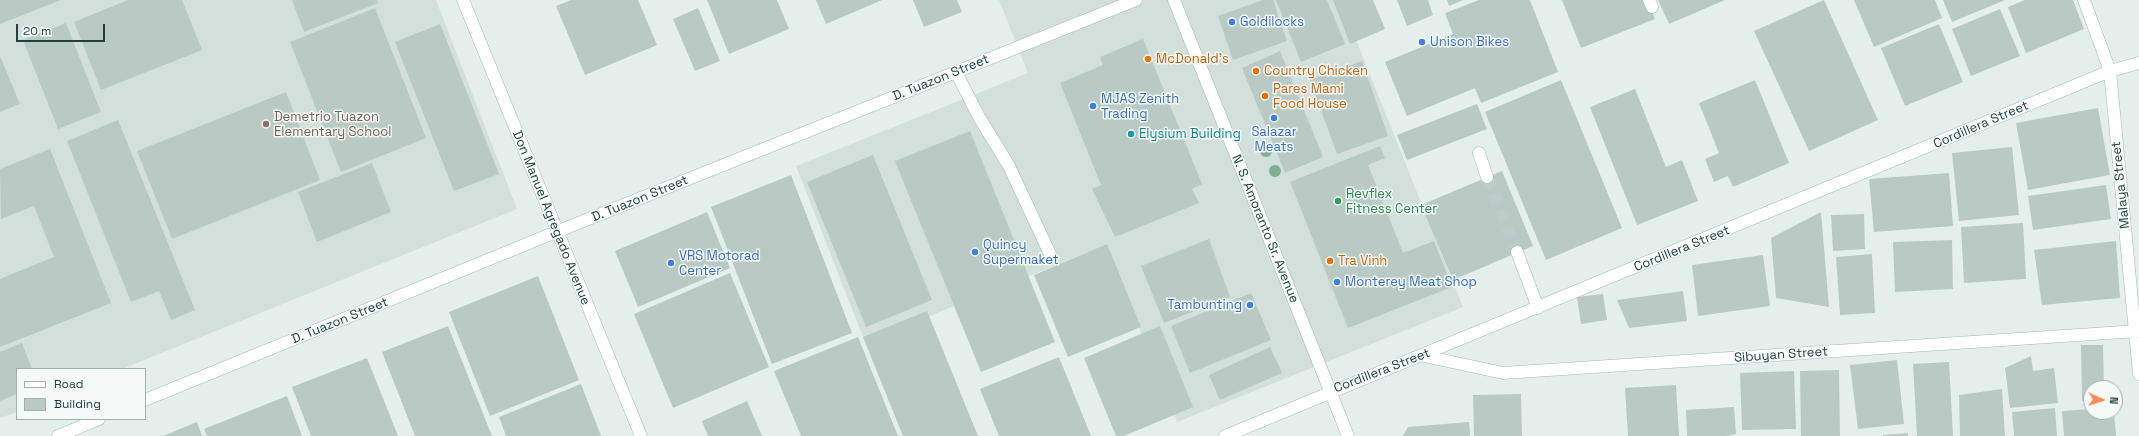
<!DOCTYPE html>
<style>
body{margin:0}
#map{position:relative;width:2139px;height:436px;overflow:hidden;background:#e4efeb;font-family:"Space Grotesk",sans-serif}
canvas{display:block}
.legend{position:absolute;left:16px;top:368px;width:130px;height:52px;box-sizing:border-box;background:#f5faf8;border:1px solid #a0b0ad;margin:0;padding:5px 7px;list-style:none;font-size:12px;color:#21423c}
.legend li{display:flex;align-items:center;gap:8px;height:20px}
.legend b{width:20px;border:1px solid #a0b0ad}
.north{position:absolute;left:2083px;top:380px;width:40px;height:40px;box-sizing:border-box;background:#f5faf8;border:1px solid #a0b0ad;border-radius:50%;rotate:93deg;font-size:11px;font-weight:700;line-height:16px;text-align:center;color:#21423c}
.north::after{content:'';display:block;margin:auto;width:14px;height:18px;background:#fd8a53;clip-path:polygon(50% 0,100% 100%,50% 72%,0 100%)}
.scale{position:absolute;left:16px;top:24px;width:89px;height:18px;box-sizing:border-box;border:2px solid #21423c;border-top:0;padding-left:5px;font-size:12px;line-height:14px;white-space:nowrap;color:#21423c;-webkit-text-stroke:3px #f5faf8;paint-order:stroke}
</style>
<div id="map">
<canvas width="2139" height="436"></canvas>
<ul class="legend">
<li><b style="height:5px;background:#fff"></b>Road</li>
<li><b style="height:11px;background:#b9cac4"></b>Building</li>
</ul>
<div class="north">N</div>
<div class="scale">20 m</div>
</div>
<script>
const ctx = document.querySelector('canvas').getContext('2d');
ctx.lineJoin = 'round';
function fill(path, color) {
  ctx.fillStyle = color;
  ctx.fill(path, 'evenodd');
}
function poly(rows) {
  const path = new Path2D();
  for (const r of rows) {
    path.moveTo(r[0], r[1]);
    for (let i = 2; i < r.length; i += 2) path.lineTo(r[i], r[i + 1]);
  }
  return path;
}
function stroke(path, color, width, dash) {
  ctx.strokeStyle = color;
  ctx.lineWidth = width;
  ctx.lineCap = dash ? 'butt' : 'round';
  ctx.setLineDash(dash || []);
  ctx.stroke(path);
}
function label(font, color, halo, rows, align = 'center') {
  ctx.font = font + ' "Space Grotesk",sans-serif';
  ctx.lineWidth = 3;
  ctx.setLineDash([]);
  ctx.textBaseline = 'middle';
  ctx.strokeStyle = halo;
  ctx.fillStyle = color;
  for (const [text, x, y, turn = 0] of rows) {
    ctx.save();
    ctx.translate(x, y);
    ctx.rotate((+turn || 0) * Math.PI / 180);
    ctx.textAlign = isNaN(turn) ? turn : align;
    if (halo) ctx.strokeText(text, 0, 0);
    ctx.fillText(text, 0, 0);
    ctx.restore();
  }
}
const built = poly([
 [0,0,436,0,517,209,122,369,17,369,17,412,0,418],
 [999,0,1340,0,1463,307,1177,422,1106,245,865,342,796,166,1028,73]
]);
const building = poly([
 [0,0,61,0,0,24],
 [128,0,182,0,202,50,101,90,74,22],
 [292,0,377,0,378,3,304,32],
 [571,0,638,0,657,45,585,75,556,6],
 [707,0,777,0,789,29,729,54],
 [816,0,882,0,826,24],
 [913,0,957,0,962,12,924,27],
 [1263,0,1273,0,1287,41,1233,60,1218,16],
 [1276,0,1327,0,1345,44,1301,62],
 [1333,0,1373,0,1385,29,1350,44],
 [1397,0,1428,0,1433,15,1407,26],
 [1447,0,1463,0,1449,6],
 [1479,0,1530,0,1558,72,1481,103,1475,88,1407,116,1385,62,1453,34,1445,13],
 [1562,0,1647,0,1655,19,1581,48],
 [1658,0,1725,0,1669,24],
 [1824,0,1878,120,1809,151,1754,31],
 [1854,0,1935,0,1942,18,1874,47],
 [1943,0,2005,0,1952,22],
 [2025,0,2073,0,2084,29,2026,53,2008,7],
 [375,8,426,138,341,172,290,42],
 [698,8,720,61,695,71,673,19],
 [2000,9,2020,56,1971,76,1952,29],
 [66,23,101,112,58,129,23,40],
 [440,24,499,174,454,191,395,42],
 [1939,24,1963,82,1905,106,1881,48],
 [1143,39,1202,184,1192,189,1199,203,1115,237,1092,189,1101,185,1060,83,1103,65,1100,57],
 [1280,51,1323,157,1285,173,1242,68],
 [0,56,20,104,0,112],
 [1362,61,1388,136,1337,154,1310,80],
 [1561,80,1622,228,1546,260,1485,112],
 [1755,80,1789,163,1733,187,1728,176,1714,182,1705,159,1719,153,1699,103],
 [1635,89,1666,167,1682,160,1698,201,1637,225,1590,107],
 [286,92,320,180,172,239,137,151],
 [1477,104,1487,129,1407,160,1397,135],
 [2098,108,2110,175,2028,190,2016,123],
 [118,120,195,310,171,320,159,291,131,302,67,141],
 [970,131,1055,342,981,372,895,161],
 [1380,146,1385,158,1368,165,1403,253,1434,241,1452,287,1348,328,1290,182],
 [2012,147,2019,215,1959,221,1952,153],
 [50,149,111,303,0,347,0,279,54,257,34,206,1,219,0,169],
 [873,155,932,300,866,327,807,182],
 [372,163,391,212,317,242,298,192],
 [1502,171,1533,246,1453,280,1421,205],
 [1949,173,1953,226,1874,232,1869,179],
 [791,175,852,333,772,364,711,207],
 [2106,185,2111,219,2033,230,2028,196],
 [707,212,730,268,638,307,615,251],
 [1821,212,1829,307,1776,298,1771,238],
 [1864,214,1865,249,1833,251,1831,215],
 [2023,223,2026,279,1964,283,1961,227],
 [1209,239,1230,297,1164,323,1141,266],
 [1952,240,1953,289,1895,292,1893,242],
 [2116,241,2120,298,2042,305,2034,250],
 [1107,244,1141,327,1068,357,1034,275],
 [1872,254,1875,313,1840,315,1836,257],
 [1763,255,1770,306,1698,316,1692,265],
 [730,273,769,367,673,408,634,314],
 [538,276,579,380,490,416,449,312],
 [1683,291,1687,321,1629,328,1617,300],
 [1251,293,1271,340,1190,373,1171,326],
 [1603,294,1607,320,1581,324,1577,297],
 [927,311,978,436,903,436,863,337],
 [448,326,492,436,415,436,382,352],
 [1160,326,1193,407,1124,436,1116,436,1084,358],
 [858,337,898,436,801,436,774,371],
 [22,343,32,369,17,369,17,394,0,401,0,352],
 [2081,345,2103,345,2104,388,2091,388,2091,401,2082,401],
 [1270,347,1282,373,1220,400,1209,375],
 [2031,356,2033,371,2054,368,2058,403,2010,408,2005,368],
 [1059,357,1091,436,999,436,980,389],
 [367,358,398,436,311,436,292,387],
 [1897,360,1904,424,1858,429,1850,365],
 [1949,362,1953,436,1917,436,1913,364],
 [1839,370,1840,436,1801,436,1800,371],
 [1794,371,1796,429,1742,430,1740,373],
 [581,384,601,436,506,436,499,417],
 [1676,385,1679,436,1628,436,1625,388],
 [2002,389,2005,436,1960,436,1959,395],
 [1521,394,1522,436,1474,436,1473,395],
 [287,396,302,436,207,436,204,429],
 [747,401,762,436,708,436,702,421],
 [1734,407,1736,434,1727,436,1687,436,1686,410],
 [2055,408,2057,436,2014,436,2012,412],
 [2091,409,2091,412,2114,412,2116,436,2064,436,2062,411],
 [197,422,202,436,163,436],
 [1469,422,1470,436,1403,436,1408,427],
 [1908,433,1908,436,1883,436,1883,435]
]);
const minorTunnel = poly([
 [1487,177,1517,252]
]);
const minor = poly([
 [463,0,641,436],
 [1174,0,1348,436],
 [1649,0,1652,7],
 [2084,0,2110,71,2139,374],
 [956,72,979,117,1009,166,1050,254],
 [1479,153,1487,177],
 [1517,252,1538,308],
 [1424,356,1503,373,2139,331],
 [145,400,556,232,1136,0],
 [58,436,99,419],
 [1225,436,2110,71,2139,63]
]);
const trees = [
 [1266,151],
 [1275,171]
];
const markers = [
 [1232,22,4,"#3f7fe0"],
 [1422,42,4,"#3f7fe0"],
 [1148,59,4,"#e8710a"],
 [1256,71,4,"#e8710a"],
 [1265,96,4,"#e8710a"],
 [1093,106,4,"#3f7fe0"],
 [1274,118,4,"#3f7fe0"],
 [266,124,4,"#8d6e63"],
 [1131,134,4,"#0f9aa8"],
 [1338,201,4,"#2e9e5b"],
 [975,252,4,"#3f7fe0"],
 [1330,261,4,"#e8710a"],
 [671,263,4,"#3f7fe0"],
 [1337,282,4,"#3f7fe0"],
 [1250,305,4,"#3f7fe0"]
];
const shopNames = [
 ["Goldilocks",1240,22],
 ["Unison Bikes",1430,42],
 ["MJAS Zenith",1101,99],
 ["Trading",1101,114],
 ["Salazar",1274,132,"center"],
 ["Meats",1274,147,"center"],
 ["Quincy",983,245],
 ["Supermaket",983,260],
 ["VRS Motorad",679,256],
 ["Center",679,271],
 ["Monterey Meat Shop",1345,282],
 ["Tambunting",1242,305,"right"]
];
const foodNames = [
 ["McDonald's",1156,59],
 ["Country Chicken",1264,71],
 ["Pares Mami",1273,89],
 ["Food House",1273,104],
 ["Tra Vinh",1338,261]
];
const streetNames = [
 ["D. Tuazon Street",941,78,-22],
 ["Cordillera Street",1981,125,-23],
 ["Malaya Street",2121,185,-96],
 ["D. Tuazon Street",640,199,-22],
 ["Don Manuel Agregado Avenue",551,218,68],
 ["N. S. Amoranto Sr. Avenue",1265,229,68],
 ["Cordillera Street",1682,249,-22],
 ["D. Tuazon Street",340,321,-22],
 ["Sibuyan Street",1781,355,-4],
 ["Cordillera Street",1382,371,-21]
];
const educationNames = [
 ["Demetrio Tuazon",274,117],
 ["Elementary School",274,132]
];
const cultureNames = [
 ["Elysium Building",1139,134]
];
const leisureNames = [
 ["Revflex",1346,194],
 ["Fitness Center",1346,209]
];
fill(built, '#d2dfda');
fill(building, '#b9cac4');
stroke(minorTunnel, '#bdccc8', 12, [12, 6]);
stroke(minor, '#a6b8b3', 13);
stroke(minor, '#fff', 12);
ctx.fillStyle = '#7db095';
for (const [x, y] of trees) {
  ctx.beginPath();
  ctx.arc(x, y, 6, 0, 2 * Math.PI);
  ctx.fill();
}
for (const [x, y, r, color] of markers) {
  const dot = new Path2D();
  dot.arc(x, y, r, 0, 2 * Math.PI);
  ctx.fillStyle = color;
  ctx.fill(dot);
  stroke(dot, '#f5faf8', 1.5);
}
label('13px', '#366cbe', '#f5faf8', shopNames, 'left');
label('13px', '#c56008', '#f5faf8', foodNames, 'left');
label('13px', '#21423c', '#f5faf8', streetNames);
label('13px', '#785e54', '#f5faf8', educationNames, 'left');
label('13px', '#0d838f', '#f5faf8', cultureNames, 'left');
label('13px', '#27864d', '#f5faf8', leisureNames, 'left');
</script>
